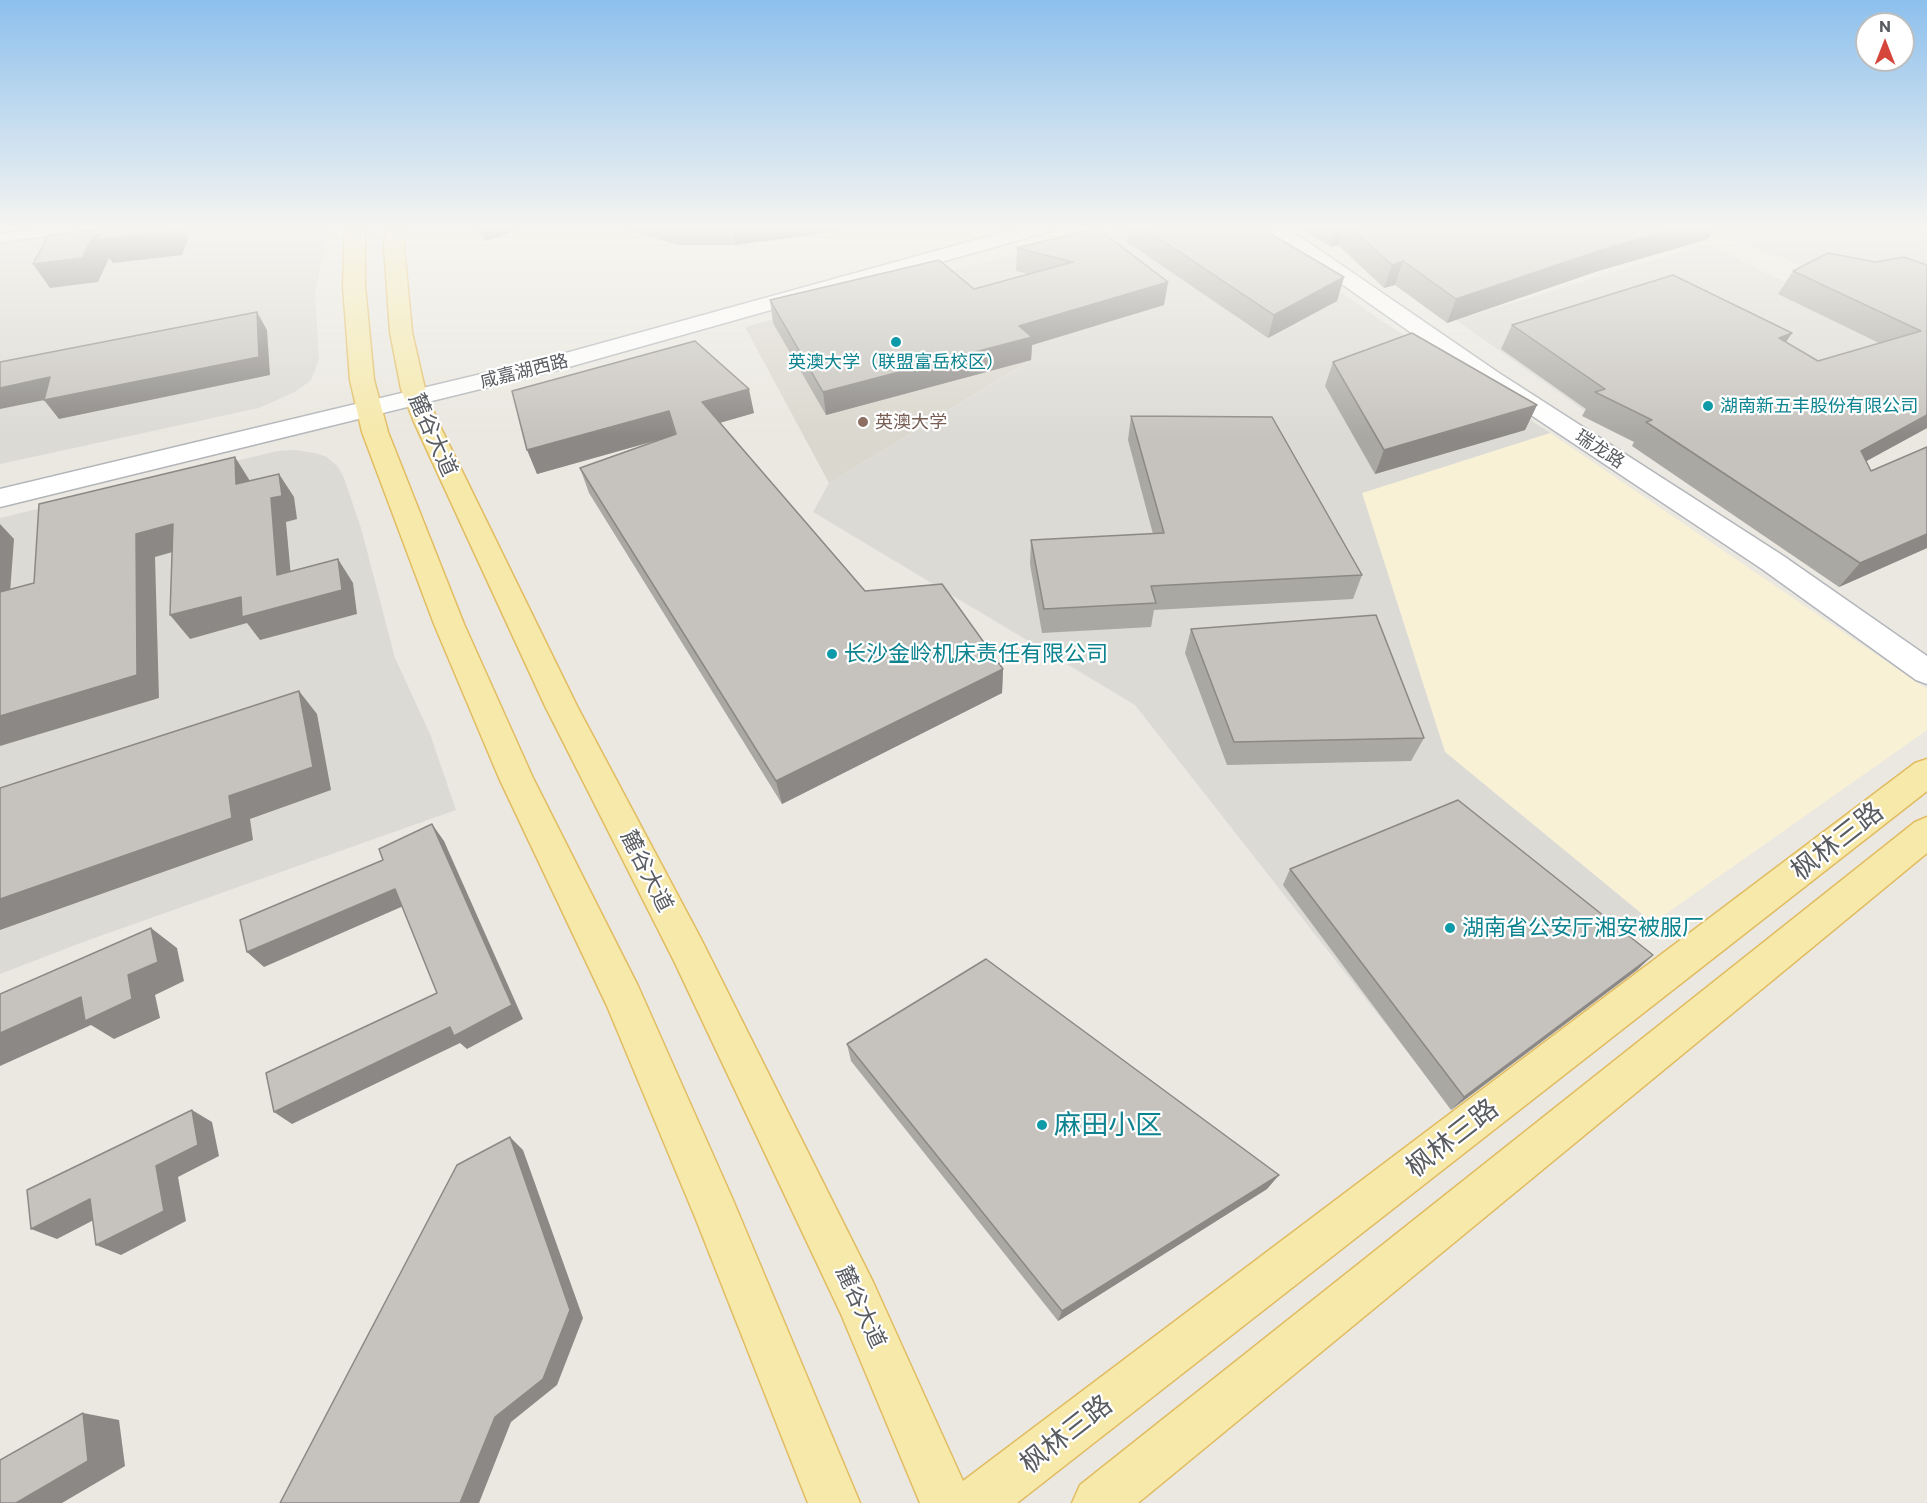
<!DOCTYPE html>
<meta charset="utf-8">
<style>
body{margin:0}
#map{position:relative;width:1927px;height:1503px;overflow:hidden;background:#eae8e0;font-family:Commissioner,sans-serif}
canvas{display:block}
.north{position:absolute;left:1855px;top:12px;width:60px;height:60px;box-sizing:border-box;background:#fff;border:2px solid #bdbebf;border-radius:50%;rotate:0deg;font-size:16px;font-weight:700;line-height:24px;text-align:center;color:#595c60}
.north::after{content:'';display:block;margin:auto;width:21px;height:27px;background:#d6453a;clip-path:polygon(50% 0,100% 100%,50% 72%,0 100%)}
</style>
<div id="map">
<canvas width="1927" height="1503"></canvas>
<div class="north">N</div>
</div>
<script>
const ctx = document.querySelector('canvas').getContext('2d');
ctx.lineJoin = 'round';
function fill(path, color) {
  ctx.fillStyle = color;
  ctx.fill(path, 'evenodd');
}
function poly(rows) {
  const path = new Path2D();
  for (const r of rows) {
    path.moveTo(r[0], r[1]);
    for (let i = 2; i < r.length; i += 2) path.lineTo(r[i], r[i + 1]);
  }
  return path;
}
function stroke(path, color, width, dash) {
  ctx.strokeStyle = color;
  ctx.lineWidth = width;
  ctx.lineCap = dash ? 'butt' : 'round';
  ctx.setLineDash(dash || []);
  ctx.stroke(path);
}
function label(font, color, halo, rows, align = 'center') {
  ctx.font = font + ' Commissioner,"Noto Sans SC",sans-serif';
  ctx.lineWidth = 4.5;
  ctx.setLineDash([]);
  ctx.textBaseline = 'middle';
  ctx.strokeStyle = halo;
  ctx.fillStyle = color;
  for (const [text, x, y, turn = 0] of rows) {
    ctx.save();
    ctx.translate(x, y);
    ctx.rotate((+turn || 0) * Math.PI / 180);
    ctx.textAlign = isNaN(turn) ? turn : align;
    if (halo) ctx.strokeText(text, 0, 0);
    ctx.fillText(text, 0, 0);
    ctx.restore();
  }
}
const commercial = poly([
 [1550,433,1927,689,1927,730,1653,923,1445,752,1362,493]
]);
const industrial = poly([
 [128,227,329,227,315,294,319,359,314,373,310,381,295,392,259,408,0,464,0,244],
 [1122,227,1249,227,1369,312,1550,433,1362,493,1445,752,1653,923,1416,1063,1135,705,813,512,829,483,1030,361,946,272],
 [1713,227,1927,227,1927,266,1822,272,1724,238],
 [1706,244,1902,338,1618,434,1456,320],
 [295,450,315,453,327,457,338,467,344,478,361,528,395,658,430,734,456,810,83,942,0,974,0,518,277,451]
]);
const education = poly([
 [946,272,1031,360,829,483,745,327]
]);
const street = poly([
 [52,227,90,227,83,231,0,242,0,234,52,227]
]);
const secondary = poly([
 [1022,227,1054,227,1051,231,558,370,0,507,0,489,544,359,1022,227],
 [1263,227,1286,227,1499,373,1782,555,1927,656,1927,684,1916,680,1762,569,1483,383,1266,231,1263,227]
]);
const primary = poly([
 [345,227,365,227,365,286,374,380,388,432,464,624,533,778,638,986,733,1200,860,1503,808,1503,695,1217,607,1006,499,778,434,624,362,432,350,380,343,286,345,227],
 [386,227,406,227,404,247,412,332,425,389,438,422,577,706,700,937,873,1282,963,1481,1915,763,1927,759,1927,791,1017,1503,920,1503,841,1314,674,961,545,706,414,422,401,389,390,332,384,247,386,227],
 [1927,817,1927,853,1138,1503,1072,1503,1080,1485,1915,822,1927,817]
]);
const wall = poly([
 [475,227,525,227,486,241],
 [615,227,840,227,841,231,735,245,678,245],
 [1129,227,1259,227,1344,277,1337,301,1268,338,1127,242],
 [1298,227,1715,227,1708,239,1595,272,1447,323,1395,285,1384,288,1338,245,1331,247],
 [1017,248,1168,282,1164,305,1032,345,1031,360,826,415,773,323,770,300,974,289,1029,274,1016,271],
 [1875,262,1927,265,1927,428,1866,461,1871,471,1927,548,1839,587,1632,446,1634,442,1582,416,1586,409,1501,349,1512,325,1792,333,1786,342,1818,361,1879,343,1778,294,1793,271],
 [1333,362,1537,405,1525,430,1375,474,1325,386],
 [512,391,754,413,720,423,865,591,1003,669,1002,693,782,804,589,493,580,468,666,438,537,474],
 [1131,416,1362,575,1353,599,1154,610,1151,627,1042,633,1030,564,1031,540,1153,534,1128,440],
 [1191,629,1424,738,1411,761,1227,765,1185,653],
 [1290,869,1653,955,1637,970,1451,1110,1283,885],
 [847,1044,1279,1175,1267,1189,1058,1321,851,1061]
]);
const shadedWall = poly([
 [170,227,184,227,189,236,182,255,113,263,109,258,98,282,50,288,33,264,96,230,103,239],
 [481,227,525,227,486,241],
 [732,227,840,227,841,231,735,245],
 [1337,227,1343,227,1338,245,1331,247],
 [1681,227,1715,227,1708,239,1595,272,1447,323,1456,299,1607,248],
 [1403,261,1395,285,1384,288,1392,265],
 [1344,277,1337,301,1268,338,1274,315],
 [1168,282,1164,305,1032,345,1031,360,826,415,823,392,1019,326],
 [257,312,267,330,270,375,59,419,44,400],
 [1792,333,1776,356,1779,338],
 [50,377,64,396,0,409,0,388],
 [749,389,754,413,708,426,702,402],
 [1537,405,1525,430,1375,474,1384,450],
 [669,411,675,435,537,474,527,450],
 [1927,415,1927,428,1841,475,1861,451],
 [235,457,250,481,236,484],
 [279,474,294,497,297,519,286,522,293,599,277,575,271,498],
 [0,524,14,539,8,620,0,612],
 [173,524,190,547,155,557,159,698,0,746,0,716,136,534],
 [1927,534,1927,548,1839,587,1860,563],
 [338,559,353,583,357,614,260,640,247,623,190,639,170,615,241,597],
 [1003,669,1002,693,782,804,776,781],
 [299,691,317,714,331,790,250,819,253,840,0,930,0,899,229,796],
 [432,824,444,841,523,1019,467,1049,460,1043,292,1124,274,1112,450,1027],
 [395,889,408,904,264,967,247,952],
 [151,928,177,948,184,981,155,995,160,1018,114,1039,91,1025,0,1066,0,1033,128,975],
 [1653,955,1637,970,1451,1110,1464,1097],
 [192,1110,212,1122,219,1156,178,1177,186,1221,121,1255,96,1245,156,1166],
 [510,1137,523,1150,583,1318,557,1385,511,1422,479,1503,460,1503],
 [1279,1175,1267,1189,1058,1321,1062,1311],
 [90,1199,115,1209,57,1239,31,1229],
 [83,1413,119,1420,125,1466,62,1503,16,1503]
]);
const building = poly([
 [104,227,170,227,168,232,97,240,104,227],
 [1142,227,1259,227,1344,277,1274,315,1142,227],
 [1350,227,1681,227,1607,248,1456,299,1403,261,1392,265,1350,227],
 [1097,228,1168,282,1019,326,1032,337,823,392,770,300,939,260,974,289,1073,262,1017,248,1097,228],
 [96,230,82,258,33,264,49,235,96,230],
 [1828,253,1875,262,1904,257,1927,265,1927,415,1861,451,1871,471,1927,447,1927,534,1860,563,1646,422,1652,420,1595,392,1605,389,1512,325,1673,275,1792,333,1779,338,1818,361,1921,331,1793,271,1828,253],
 [257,312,259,357,44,400,50,377,0,388,0,362,257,312],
 [1412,333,1537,405,1384,450,1333,362,1412,333],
 [695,341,749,389,702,402,865,591,942,584,1003,669,776,781,580,468,676,434,669,411,527,450,512,391,695,341],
 [1131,416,1272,417,1362,575,1151,586,1156,603,1044,609,1031,540,1164,533,1131,416],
 [235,457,236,484,279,474,282,496,271,498,277,575,338,559,342,590,242,617,241,597,170,615,173,524,136,534,137,675,0,716,0,592,34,583,39,504,235,457],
 [1376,615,1424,738,1234,742,1191,629,1376,615],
 [299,691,313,767,229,796,232,818,0,899,0,788,299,691],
 [1458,800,1653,955,1464,1097,1290,869,1458,800],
 [432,824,512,1005,454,1036,450,1027,274,1112,266,1073,437,993,395,889,247,952,240,920,383,860,379,849,432,824],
 [151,928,158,962,128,975,132,999,85,1021,81,997,0,1033,0,994,151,928],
 [986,959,1279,1175,1062,1311,847,1044,986,959],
 [192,1110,198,1145,156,1166,164,1211,96,1245,90,1199,31,1229,27,1190,192,1110],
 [510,1137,570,1310,543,1379,495,1417,460,1503,280,1503,457,1165,510,1137],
 [83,1413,88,1461,16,1503,0,1503,0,1460,83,1413]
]);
const markers = [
 [896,342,6,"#0f9aa8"],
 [1708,406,6,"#0f9aa8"],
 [863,422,6,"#8d6e63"],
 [832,654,6,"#0f9aa8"],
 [1450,928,6,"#0f9aa8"],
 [1042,1125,6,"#0f9aa8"]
];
const farCulturenames = [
 ["英澳大学（联盟富岳校区）",896,362],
 ["湖南新五丰股份有限公司",1720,406,"left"]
];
const farStreetnames = [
 ["咸嘉湖西路",524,371,-14],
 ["瑞龙路",1600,449,33]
];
const farEducationnames = [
 ["英澳大学",875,422]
];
const streetNames = [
 ["麓谷大道",433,435,66],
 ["麓谷大道",647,871,63],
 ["麓谷大道",861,1307,65]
];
const cultureNames = [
 ["长沙金岭机床责任有限公司",844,654],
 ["湖南省公安厅湘安被服厂",1462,928]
];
const nearStreetnames = [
 ["枫林三路",1837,841,-38],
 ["枫林三路",1452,1138,-38],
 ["枫林三路",1066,1434,-38]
];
const nearCulturenames = [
 ["麻田小区",1054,1125]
];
fill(commercial, '#f9f1d6');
fill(industrial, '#dcdad5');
fill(education, '#dad7ce');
stroke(street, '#b3b6ba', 4);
stroke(secondary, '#b2b5ba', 3);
stroke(primary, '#e2bc62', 3);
fill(street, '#fff');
fill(secondary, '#fff');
fill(primary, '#f6e9aa');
fill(wall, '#aaa8a3');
fill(shadedWall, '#8b8885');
fill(building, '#c6c3be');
stroke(building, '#8b8885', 1.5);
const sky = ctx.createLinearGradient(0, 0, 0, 437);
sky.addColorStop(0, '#8dc0ed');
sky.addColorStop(0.52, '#f6f5f1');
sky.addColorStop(1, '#f6f5f100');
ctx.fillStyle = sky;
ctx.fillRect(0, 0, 1927, 437);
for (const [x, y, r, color] of markers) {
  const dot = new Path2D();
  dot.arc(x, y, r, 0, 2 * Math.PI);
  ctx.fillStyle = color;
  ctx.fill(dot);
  stroke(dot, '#fff', 2);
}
label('18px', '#0d838f', '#fff', farCulturenames);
label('18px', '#595c60', '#fff', farStreetnames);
label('18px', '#785e54', '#fff', farEducationnames, 'left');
label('22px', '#595c60', '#fff', streetNames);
label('22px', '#0d838f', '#fff', cultureNames, 'left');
label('27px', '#595c60', '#fff', nearStreetnames);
label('27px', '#0d838f', '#fff', nearCulturenames, 'left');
</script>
